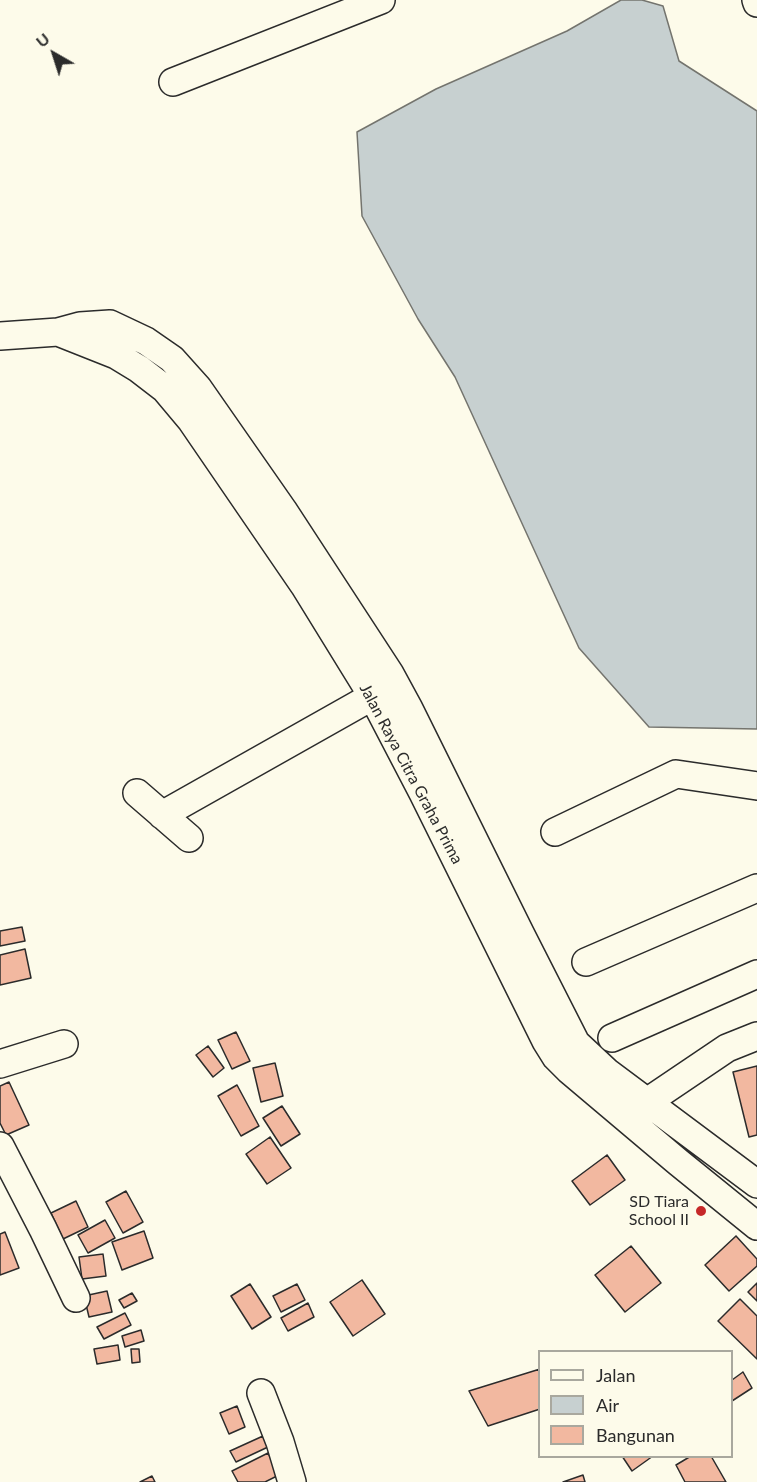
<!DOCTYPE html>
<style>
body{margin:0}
#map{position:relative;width:757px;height:1482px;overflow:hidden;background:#fdfbea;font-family:Lato,sans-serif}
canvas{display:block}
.legend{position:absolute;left:538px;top:1350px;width:195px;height:108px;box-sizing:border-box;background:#fdfbea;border:2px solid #a9a89e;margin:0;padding:8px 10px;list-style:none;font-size:18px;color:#2b2b2b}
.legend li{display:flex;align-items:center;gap:12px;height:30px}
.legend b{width:30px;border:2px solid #a9a89e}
.north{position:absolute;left:24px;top:24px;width:60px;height:60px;-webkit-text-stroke:4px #fdfbea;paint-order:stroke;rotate:321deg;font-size:16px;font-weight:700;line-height:24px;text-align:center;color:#2b2b2b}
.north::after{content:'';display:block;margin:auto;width:21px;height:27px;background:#2b2b2b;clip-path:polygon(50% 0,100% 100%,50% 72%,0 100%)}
</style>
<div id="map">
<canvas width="757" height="1482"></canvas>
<ul class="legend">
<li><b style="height:8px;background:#fdfbea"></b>Jalan</li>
<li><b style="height:16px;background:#c7d0d0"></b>Air</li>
<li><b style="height:16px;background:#f2b8a0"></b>Bangunan</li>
</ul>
<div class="north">U</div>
</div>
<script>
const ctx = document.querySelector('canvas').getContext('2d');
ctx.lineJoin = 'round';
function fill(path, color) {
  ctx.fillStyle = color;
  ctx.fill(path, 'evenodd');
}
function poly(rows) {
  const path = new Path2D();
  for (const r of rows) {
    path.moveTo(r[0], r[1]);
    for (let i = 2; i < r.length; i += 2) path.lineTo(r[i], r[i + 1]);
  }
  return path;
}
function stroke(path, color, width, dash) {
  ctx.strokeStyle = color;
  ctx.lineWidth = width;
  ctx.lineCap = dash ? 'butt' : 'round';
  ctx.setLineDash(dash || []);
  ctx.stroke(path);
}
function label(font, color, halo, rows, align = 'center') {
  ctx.font = font + ' Lato,sans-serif';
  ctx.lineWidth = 4.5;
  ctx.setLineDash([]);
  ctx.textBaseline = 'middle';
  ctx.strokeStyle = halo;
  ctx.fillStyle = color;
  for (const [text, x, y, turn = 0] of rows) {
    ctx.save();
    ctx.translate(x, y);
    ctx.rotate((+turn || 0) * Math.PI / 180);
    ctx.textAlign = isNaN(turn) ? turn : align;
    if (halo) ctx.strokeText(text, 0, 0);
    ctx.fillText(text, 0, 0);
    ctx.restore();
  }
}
const water = poly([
 [621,0,642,0,663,6,679,61,757,111,757,729,649,727,579,648,455,377,418,319,362,216,357,132,436,89,567,31,621,0]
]);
const building = poly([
 [22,927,25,941,0,946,0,931,22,927],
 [25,949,31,978,0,985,0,955,25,949],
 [236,1032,250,1061,232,1069,218,1040,236,1032],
 [208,1046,224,1068,213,1077,196,1055,208,1046],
 [275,1063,283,1096,261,1102,253,1068,275,1063],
 [757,1066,757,1135,749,1137,733,1072,757,1066],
 [9,1082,29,1125,6,1135,0,1123,0,1086,9,1082],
 [237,1085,259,1126,241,1136,218,1096,237,1085],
 [282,1106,300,1134,281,1146,263,1118,282,1106],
 [270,1137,291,1168,267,1184,246,1154,270,1137],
 [607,1155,625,1180,590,1205,572,1181,607,1155],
 [126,1191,143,1222,123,1233,106,1202,126,1191],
 [76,1201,88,1227,63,1239,51,1213,76,1201],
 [105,1220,115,1238,88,1253,78,1235,105,1220],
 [144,1231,153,1258,122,1270,112,1242,144,1231],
 [5,1232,19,1268,0,1275,0,1234,5,1232],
 [736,1236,757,1259,757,1266,729,1291,705,1265,736,1236],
 [631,1246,661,1283,625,1312,595,1275,631,1246],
 [103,1254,106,1276,82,1279,79,1257,103,1254],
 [362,1280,385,1314,353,1336,330,1302,362,1280],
 [757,1283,757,1301,748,1292,757,1283],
 [250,1284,271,1317,252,1329,231,1296,250,1284],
 [297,1284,305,1300,281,1312,273,1296,297,1284],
 [107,1291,112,1312,89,1317,84,1296,107,1291],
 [132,1293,137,1301,124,1308,119,1300,132,1293],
 [740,1299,757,1316,757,1359,718,1321,740,1299],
 [308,1303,314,1317,288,1331,281,1318,308,1303],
 [125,1313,131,1325,104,1339,97,1327,125,1313],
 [141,1330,144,1341,125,1347,122,1336,141,1330],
 [118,1345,120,1360,97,1364,94,1349,118,1345],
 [131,1349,139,1349,140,1362,132,1363,131,1349],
 [540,1369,540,1409,488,1426,469,1391,540,1369],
 [743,1372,752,1388,732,1401,732,1380,743,1372],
 [237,1406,245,1427,229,1434,220,1413,237,1406],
 [263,1436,268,1447,236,1462,230,1451,263,1436],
 [268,1453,279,1475,265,1482,238,1482,232,1471,268,1453],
 [622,1456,653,1456,632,1471,622,1456],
 [691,1456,711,1456,726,1482,685,1482,676,1465,691,1456],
 [583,1475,585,1482,563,1482,583,1475],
 [152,1476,155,1482,140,1482,152,1476]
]);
const minor = poly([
 [756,0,757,3],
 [173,82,381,0],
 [58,332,116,355,139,369,165,389,191,420,304,585,373,697,423,793,546,1041,556,1057,569,1070,678,1162,757,1226],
 [0,336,58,332,80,326,110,324,146,341,172,359,198,388,283,510,390,674,409,709,520,933,576,1043,607,1072,757,1184],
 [137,793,189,838],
 [162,815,389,687],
 [555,832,676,774,757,786],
 [586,962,757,888],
 [612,1038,757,974],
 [0,1064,64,1044],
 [647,1102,727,1048,757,1036],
 [0,1146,43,1229,76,1298],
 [261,1393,280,1442,292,1482]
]);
const markers = [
 [701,1211,6,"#c62828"]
];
const streetNames = [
 ["Jalan Raya Citra Graha Prima",411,774,62]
];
const poiNames = [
 ["SD Tiara",689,1202],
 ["School II",689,1220]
];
fill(water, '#c7d0d0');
stroke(water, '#74746e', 1.5);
fill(building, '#f2b8a0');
stroke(building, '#2b2b2b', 1.5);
stroke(minor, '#2b2b2b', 30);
stroke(minor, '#fdfbea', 27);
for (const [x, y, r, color] of markers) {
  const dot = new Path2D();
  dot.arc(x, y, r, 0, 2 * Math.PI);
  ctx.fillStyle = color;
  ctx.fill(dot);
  stroke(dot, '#fdfbea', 2);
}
label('16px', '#2b2b2b', '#fdfbea', streetNames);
label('16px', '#2b2b2b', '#fdfbea', poiNames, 'right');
</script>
